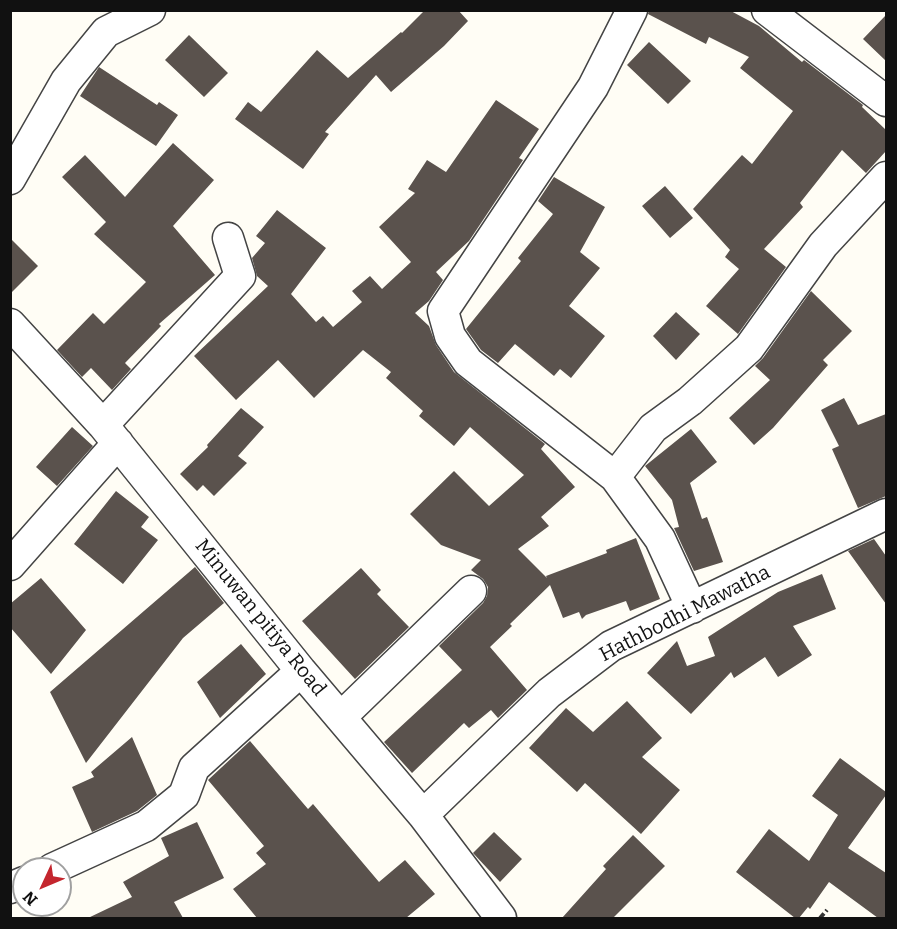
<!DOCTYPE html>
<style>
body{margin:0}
#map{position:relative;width:897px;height:929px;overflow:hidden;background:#fffdf5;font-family:Bitter,serif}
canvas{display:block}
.frame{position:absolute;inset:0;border:12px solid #111;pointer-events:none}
.north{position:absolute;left:12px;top:857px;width:60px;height:60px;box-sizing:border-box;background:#fff;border:2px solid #a0a0a0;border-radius:50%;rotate:226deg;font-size:16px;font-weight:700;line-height:24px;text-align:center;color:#111}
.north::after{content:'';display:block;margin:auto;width:21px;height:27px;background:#c4262e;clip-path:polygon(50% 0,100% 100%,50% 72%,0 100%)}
</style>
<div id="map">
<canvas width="897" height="929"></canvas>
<div class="frame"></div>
<div class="north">N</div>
</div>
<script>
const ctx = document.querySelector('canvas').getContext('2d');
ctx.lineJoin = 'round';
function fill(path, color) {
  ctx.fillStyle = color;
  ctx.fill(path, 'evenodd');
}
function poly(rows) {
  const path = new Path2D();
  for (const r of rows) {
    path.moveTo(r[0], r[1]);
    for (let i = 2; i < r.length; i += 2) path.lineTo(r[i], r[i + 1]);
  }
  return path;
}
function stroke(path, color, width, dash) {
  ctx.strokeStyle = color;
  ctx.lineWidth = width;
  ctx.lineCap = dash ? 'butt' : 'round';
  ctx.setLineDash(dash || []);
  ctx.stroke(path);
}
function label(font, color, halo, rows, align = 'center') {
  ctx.font = font + ' Bitter,serif';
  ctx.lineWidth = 6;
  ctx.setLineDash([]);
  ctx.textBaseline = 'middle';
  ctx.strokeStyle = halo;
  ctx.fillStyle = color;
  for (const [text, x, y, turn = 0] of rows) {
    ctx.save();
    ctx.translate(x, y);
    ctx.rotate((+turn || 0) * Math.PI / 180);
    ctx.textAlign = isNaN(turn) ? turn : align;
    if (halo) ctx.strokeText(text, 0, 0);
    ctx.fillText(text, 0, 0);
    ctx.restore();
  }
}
const building = poly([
 [425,10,458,10,468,21,444,46,391,92,376,75,325,132,329,134,303,169,235,119,248,102,261,112,317,50,348,78,401,32,402,33],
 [649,10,729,10,759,26,802,62,804,60,863,105,862,107,886,130,886,151,866,173,842,150,800,203,803,207,764,249,786,267,738,334,706,306,739,269,725,257,730,250,693,209,742,155,752,164,793,111,740,68,749,57,709,37,706,44,648,14],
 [886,15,886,61,863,39],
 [189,35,228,73,204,97,165,60],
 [649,42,691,81,668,104,627,65],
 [99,67,157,105,159,102,178,115,156,146,80,96],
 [496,100,539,129,519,158,523,160,469,241,436,272,443,280,429,301,415,313,429,326,436,345,454,372,545,444,541,449,575,487,541,517,549,526,518,549,547,578,546,576,607,553,606,550,636,538,660,599,630,611,626,601,586,615,582,619,579,612,563,618,550,585,510,624,512,626,490,647,527,690,498,718,491,710,469,728,464,723,412,773,384,742,462,670,439,646,483,603,487,596,488,587,483,579,471,570,481,560,441,545,410,514,454,471,489,506,524,475,470,427,454,446,419,416,423,411,386,378,391,372,363,350,314,398,278,360,236,400,194,356,268,286,257,276,252,258,265,243,256,236,277,210,326,248,291,294,316,322,323,316,333,327,362,302,352,291,370,276,382,289,411,262,379,227,415,193,408,189,427,160,446,172],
 [173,143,214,180,173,226,215,275,159,324,161,326,125,363,131,369,112,390,91,368,82,377,57,350,93,313,104,324,146,282,94,234,106,222,62,177,85,155,125,197],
 [554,177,605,207,580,252,600,268,569,306,605,336,571,378,560,369,554,376,515,344,498,363,481,350,466,329,521,261,518,258,553,214,538,201],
 [665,186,693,218,670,238,642,206],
 [10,238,38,266,10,294],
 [811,291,852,331,823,360,828,365,773,428,754,445,729,418,770,380,755,366,763,358],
 [676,312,700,334,676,360,653,336],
 [844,398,858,425,886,414,886,496,858,508,832,449,839,446,821,410],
 [241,408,264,427,238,456,247,463,214,496,203,485,197,491,180,474,208,447,207,445],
 [72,427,93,446,57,486,36,467],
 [691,429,717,462,690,483,702,519,707,517,723,562,694,571,674,528,679,527,672,500,645,466],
 [116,491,149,517,141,527,158,540,123,584,74,544],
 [874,539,886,556,886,604,848,551],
 [195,567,224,603,183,638,86,763,50,692],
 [361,568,381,590,377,594,409,627,355,679,302,621],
 [822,574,836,609,793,626,812,655,778,677,765,657,734,678,731,672,691,714,647,673,677,641,687,666,715,656,708,637,778,592],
 [41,578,86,630,51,674,10,627,10,604],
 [241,644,266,674,220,718,197,682],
 [627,701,662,738,642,757,680,790,641,834,585,783,577,792,529,748,566,708,593,732],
 [132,737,157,795,137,811,92,832,72,787,94,777,91,772],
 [250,741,308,809,313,804,379,882,405,860,435,894,406,918,257,918,233,889,266,864,256,853,264,846,208,780],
 [840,758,886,792,886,795,848,848,886,873,886,918,878,918,829,882,810,909,808,907,799,918,795,918,736,872,769,829,809,861,838,815,812,796],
 [197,822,224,878,174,902,183,918,88,918,132,897,123,882,169,856,161,838],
 [494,832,522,859,500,882,473,853],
 [633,835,665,866,613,918,562,918,606,869,603,866]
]);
const path = poly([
 [820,918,827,910]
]);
const minor = poly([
 [632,10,593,87,443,311,450,336,468,362,615,477,660,539,692,608],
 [767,10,886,101],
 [10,179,66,81,106,32,150,10],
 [10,324,103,425,301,671,423,815,501,918],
 [103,425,240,276,228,238],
 [615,477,653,428,690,401,749,348,823,245,886,177],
 [10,565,118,443],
 [341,717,471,591],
 [423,815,549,693,611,646,886,514],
 [52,869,146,826,184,795,194,768,301,671],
 [10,888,24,882]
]);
const streetNames = [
 ["Hathbodhi Mawatha",685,614,-27],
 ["Minuwan pitiya Road",260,618,51]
];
fill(building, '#5a524d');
stroke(minor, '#444', 33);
stroke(path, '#333', 4, [6, 3]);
stroke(minor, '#fff', 30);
label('20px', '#111', '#fff', streetNames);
</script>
